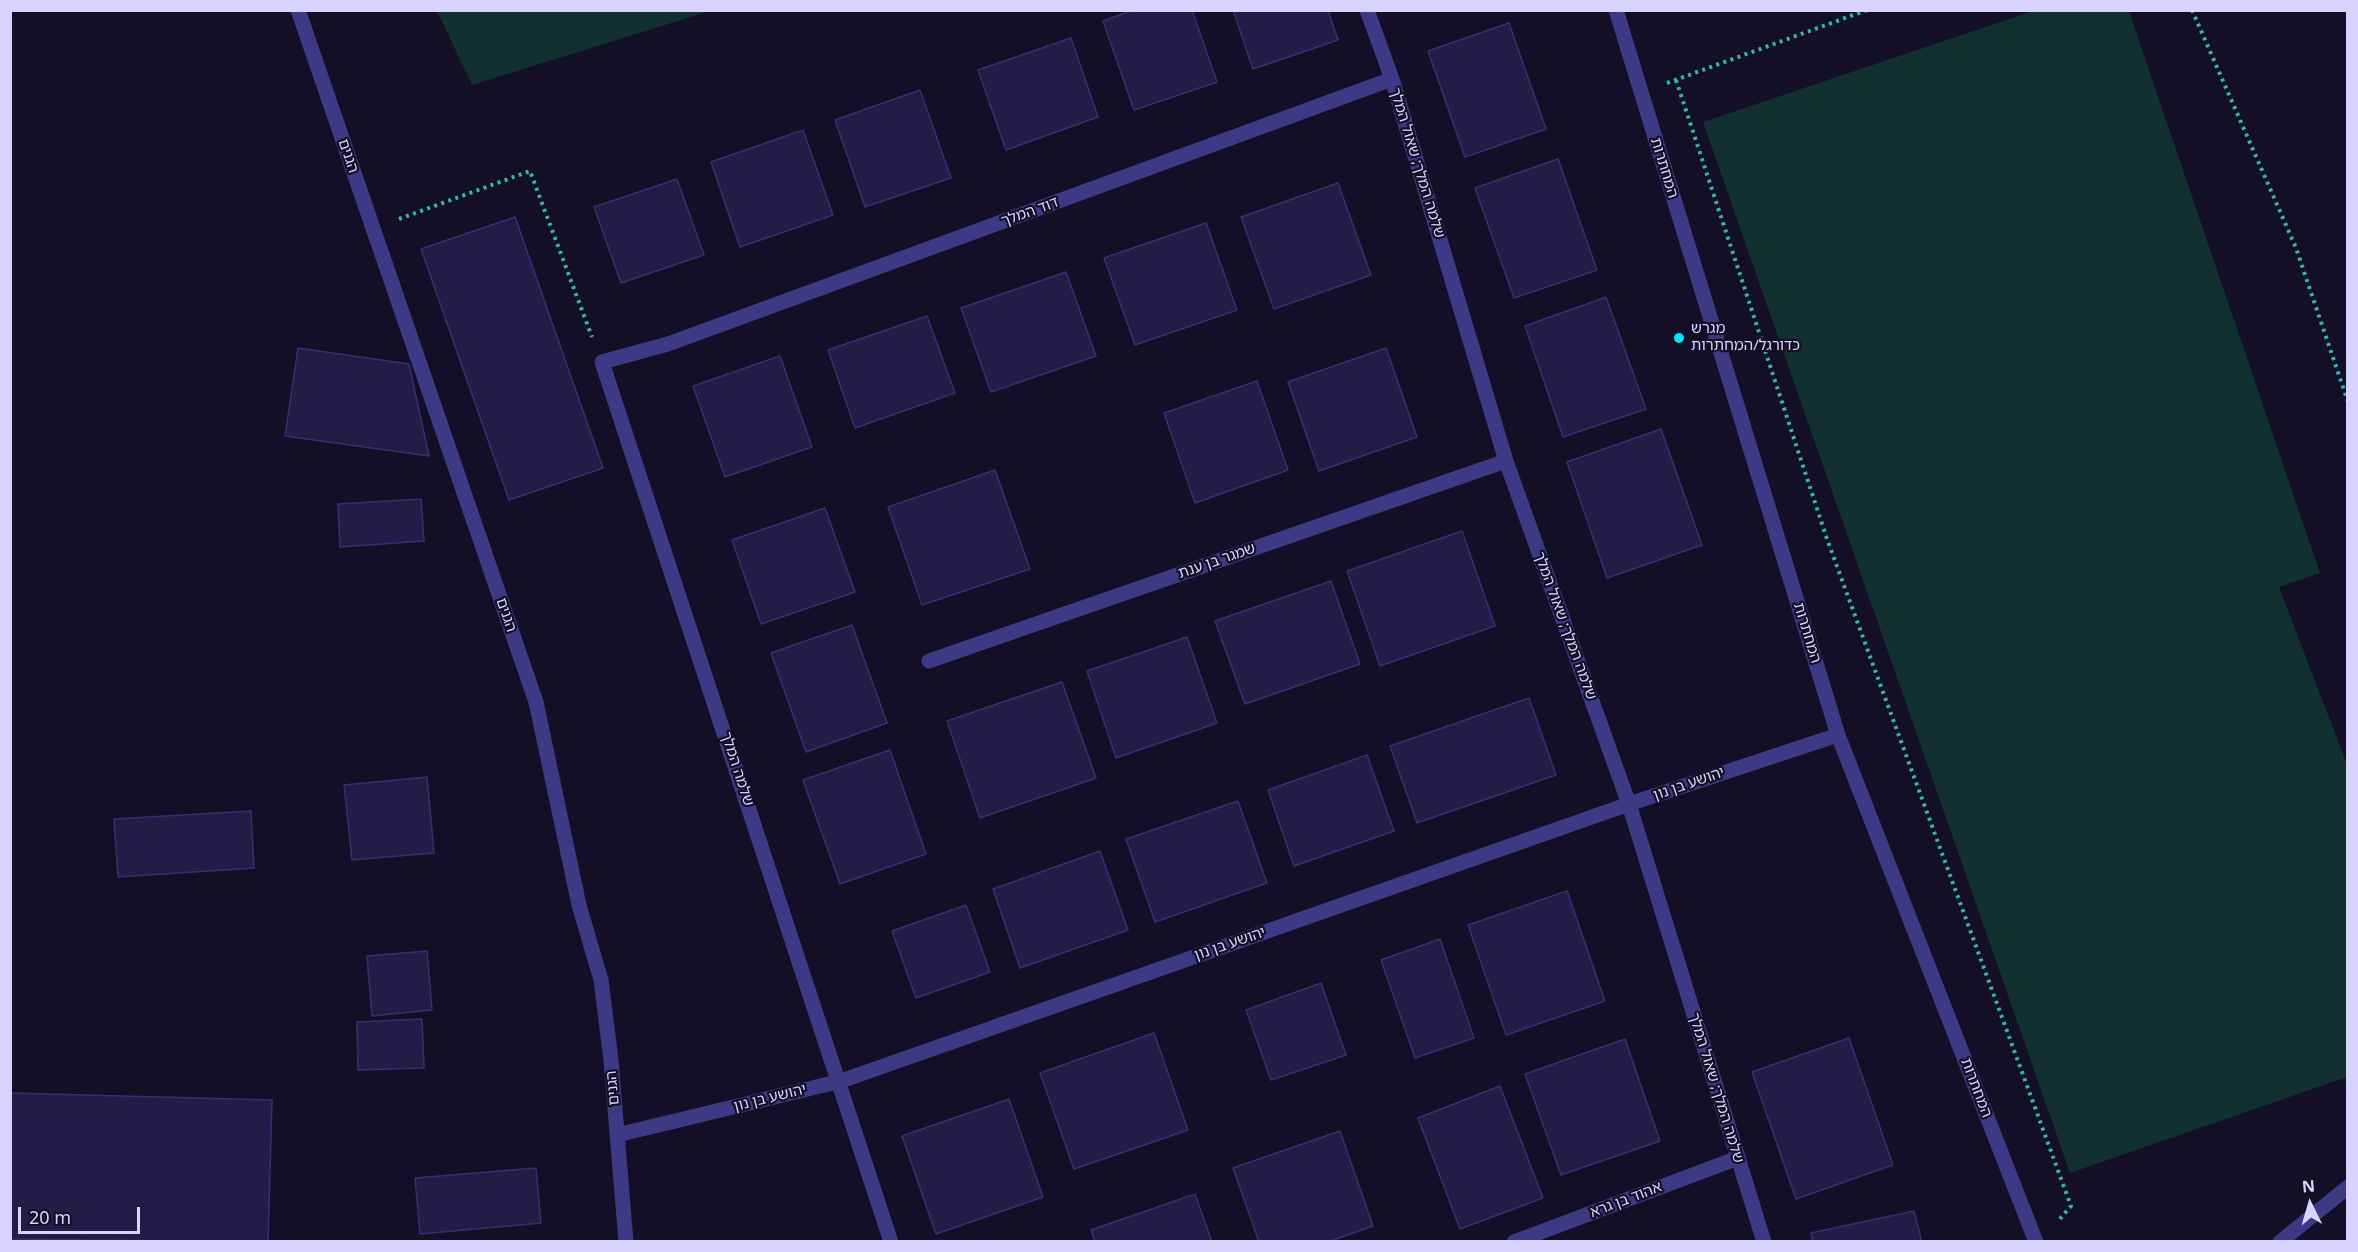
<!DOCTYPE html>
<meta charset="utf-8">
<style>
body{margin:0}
#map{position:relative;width:2358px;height:1252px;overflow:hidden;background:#130f26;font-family:"Noto Sans",sans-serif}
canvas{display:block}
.frame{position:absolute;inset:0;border:12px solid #d9d4ff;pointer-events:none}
.north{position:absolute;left:2280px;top:1174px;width:60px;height:60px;-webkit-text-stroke:4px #130f26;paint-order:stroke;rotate:355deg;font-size:16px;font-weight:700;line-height:24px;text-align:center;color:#d9d4ff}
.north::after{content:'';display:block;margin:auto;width:21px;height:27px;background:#d9d4ff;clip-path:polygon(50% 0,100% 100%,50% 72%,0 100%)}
.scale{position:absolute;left:18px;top:1207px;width:122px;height:27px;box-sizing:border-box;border:3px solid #d9d4ff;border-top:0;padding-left:8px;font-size:18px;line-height:21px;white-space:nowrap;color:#d9d4ff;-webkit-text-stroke:4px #130f26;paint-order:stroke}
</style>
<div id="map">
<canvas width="2358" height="1252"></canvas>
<div class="frame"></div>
<div class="north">N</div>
<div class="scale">20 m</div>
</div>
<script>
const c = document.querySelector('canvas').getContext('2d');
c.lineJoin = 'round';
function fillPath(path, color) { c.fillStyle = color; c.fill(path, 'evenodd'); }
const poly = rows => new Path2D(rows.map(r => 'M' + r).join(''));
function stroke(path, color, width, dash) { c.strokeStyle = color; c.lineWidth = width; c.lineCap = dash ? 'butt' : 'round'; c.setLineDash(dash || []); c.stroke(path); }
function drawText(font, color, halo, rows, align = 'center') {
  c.font = font + ' "Noto Sans","Noto Sans Hebrew",sans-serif'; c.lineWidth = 4.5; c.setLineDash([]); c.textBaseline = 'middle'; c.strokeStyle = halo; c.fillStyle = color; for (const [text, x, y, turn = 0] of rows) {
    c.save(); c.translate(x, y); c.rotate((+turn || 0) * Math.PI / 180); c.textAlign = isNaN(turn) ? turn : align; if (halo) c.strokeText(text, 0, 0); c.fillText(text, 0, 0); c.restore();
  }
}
fillPath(poly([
 [2036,10,2129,11,2320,573,2279,587,2348,767,2347,1077,2070,1173,1703,122],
 [437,11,710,11,472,85]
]), '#12302f');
const building = poly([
 [1133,10,1192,10,1217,82,1134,110,1103,21,1133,10],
 [1233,10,1328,10,1338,40,1253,69,1233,10],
 [1509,23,1546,129,1465,157,1428,51,1509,23],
 [1071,38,1098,117,1006,150,978,70,1071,38],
 [920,90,951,178,865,207,835,120,920,90],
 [803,130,833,215,740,247,711,162,803,130],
 [1558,159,1597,270,1514,298,1475,188,1558,159],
 [677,179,704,255,621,283,594,207,677,179],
 [1338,183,1371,275,1274,309,1241,217,1338,183],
 [515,217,603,468,509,500,421,249,515,217],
 [1206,223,1237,310,1135,345,1104,258,1206,223],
 [1066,272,1096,356,991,392,961,308,1066,272],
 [1606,297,1646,409,1563,437,1525,326,1606,297],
 [927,316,955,393,855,428,828,350,927,316],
 [298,348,409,364,429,456,285,436,298,348],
 [1386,348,1417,437,1319,471,1288,382,1386,348],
 [780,356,812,447,725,477,693,386,780,356],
 [1257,381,1288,470,1195,503,1164,413,1257,381],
 [1661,429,1702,545,1607,578,1567,462,1661,429],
 [995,470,1030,569,922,605,888,507,995,470],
 [421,499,424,541,340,547,338,504,421,499],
 [825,508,855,592,761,624,732,540,825,508],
 [1462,531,1495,626,1380,666,1347,571,1462,531],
 [1331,581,1360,664,1245,704,1215,621,1331,581],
 [852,625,887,723,806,752,771,653,852,625],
 [1187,637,1217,723,1116,758,1087,671,1187,637],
 [1062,682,1096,778,980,818,947,721,1062,682],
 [1529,698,1556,775,1417,823,1390,746,1529,698],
 [890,750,926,854,840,884,803,780,890,750],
 [1367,755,1394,831,1294,866,1268,790,1367,755],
 [427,777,434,853,352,860,344,785,427,777],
 [1238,801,1267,883,1155,922,1126,839,1238,801],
 [251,811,254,868,118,877,114,819,251,811],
 [1100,851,1128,930,1020,968,993,889,1100,851],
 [1567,891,1605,1001,1506,1035,1468,925,1567,891],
 [966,905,990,972,916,998,892,931,966,905],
 [1440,939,1474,1038,1415,1058,1381,960,1440,939],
 [427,951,432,1010,372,1016,367,956,427,951],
 [1321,983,1346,1055,1271,1080,1246,1010,1321,983],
 [422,1019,424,1068,358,1070,357,1022,422,1019],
 [1154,1033,1188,1130,1074,1169,1040,1073,1154,1033],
 [1849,1038,1893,1165,1796,1199,1752,1072,1849,1038],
 [1625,1039,1660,1141,1561,1175,1525,1074,1625,1039],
 [1500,1086,1543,1198,1460,1229,1418,1118,1500,1086],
 [10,1093,272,1100,268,1242,10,1239,10,1093],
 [1009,1099,1043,1197,936,1234,902,1136,1009,1099],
 [1340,1131,1373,1226,1328,1242,1259,1242,1233,1168,1340,1131],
 [536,1168,541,1223,420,1234,415,1178,536,1168],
 [1195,1194,1212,1242,1095,1242,1091,1230,1195,1194],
 [1914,1211,1922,1242,1813,1242,1811,1233,1914,1211]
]);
fillPath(building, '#241b47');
stroke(building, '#3b2d73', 1.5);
stroke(poly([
 [2192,10,2296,248,2348,402],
 [1676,80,1827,539,2071,1206,2058,1221],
 [1667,83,1867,10],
 [399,219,530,171,592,337]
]), '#2fb8b0', 4, [3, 4.5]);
stroke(poly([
 [298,10,536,702,579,905,601,980,611,1060,626,1242],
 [1367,10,1392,79,1506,461,1629,804,1764,1242],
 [1616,10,1838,735,2036,1242],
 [929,661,1506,461],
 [617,1135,841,1081,1629,804,1838,735],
 [891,1242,602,362,668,344,1392,79],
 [1514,1242,1738,1158]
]), '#3d3a85', 15);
stroke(poly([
 [2280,1242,2348,1187]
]), '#3d3a85', 15);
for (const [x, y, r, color] of [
 [1679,338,6,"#00e5ff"]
]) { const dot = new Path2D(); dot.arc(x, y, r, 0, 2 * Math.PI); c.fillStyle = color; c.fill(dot); stroke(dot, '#130f26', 2); }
drawText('15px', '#d9d4ff', '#130f26', [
 ["הגנים",348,156,71],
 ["שלמה המלך; שאול המלך",1417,163,73],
 ["המחתרות",1664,168,73],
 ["דוד המלך",1030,212,-20],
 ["שמגר בן ענת",1217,561,-19],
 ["הגנים",506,615,71],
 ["שלמה המלך; שאול המלך",1565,626,70],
 ["המחתרות",1807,633,73],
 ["שלמה המלך",737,769,72],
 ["יהושע בן נון",1689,784,-19],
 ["יהושע בן נון",1230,944,-19],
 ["הגנים",613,1088,-95],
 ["שלמה המלך; שאול המלך",1716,1088,73],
 ["המחתרות",1976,1088,69],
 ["יהושע בן נון",770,1098,-14],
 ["אהוד בן גרא",1626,1200,-21]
]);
drawText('15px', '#d9d4ff', '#130f26', [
 ["מגרש",1691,329],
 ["כדורגל/המחתרות",1691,346]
], 'left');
</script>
